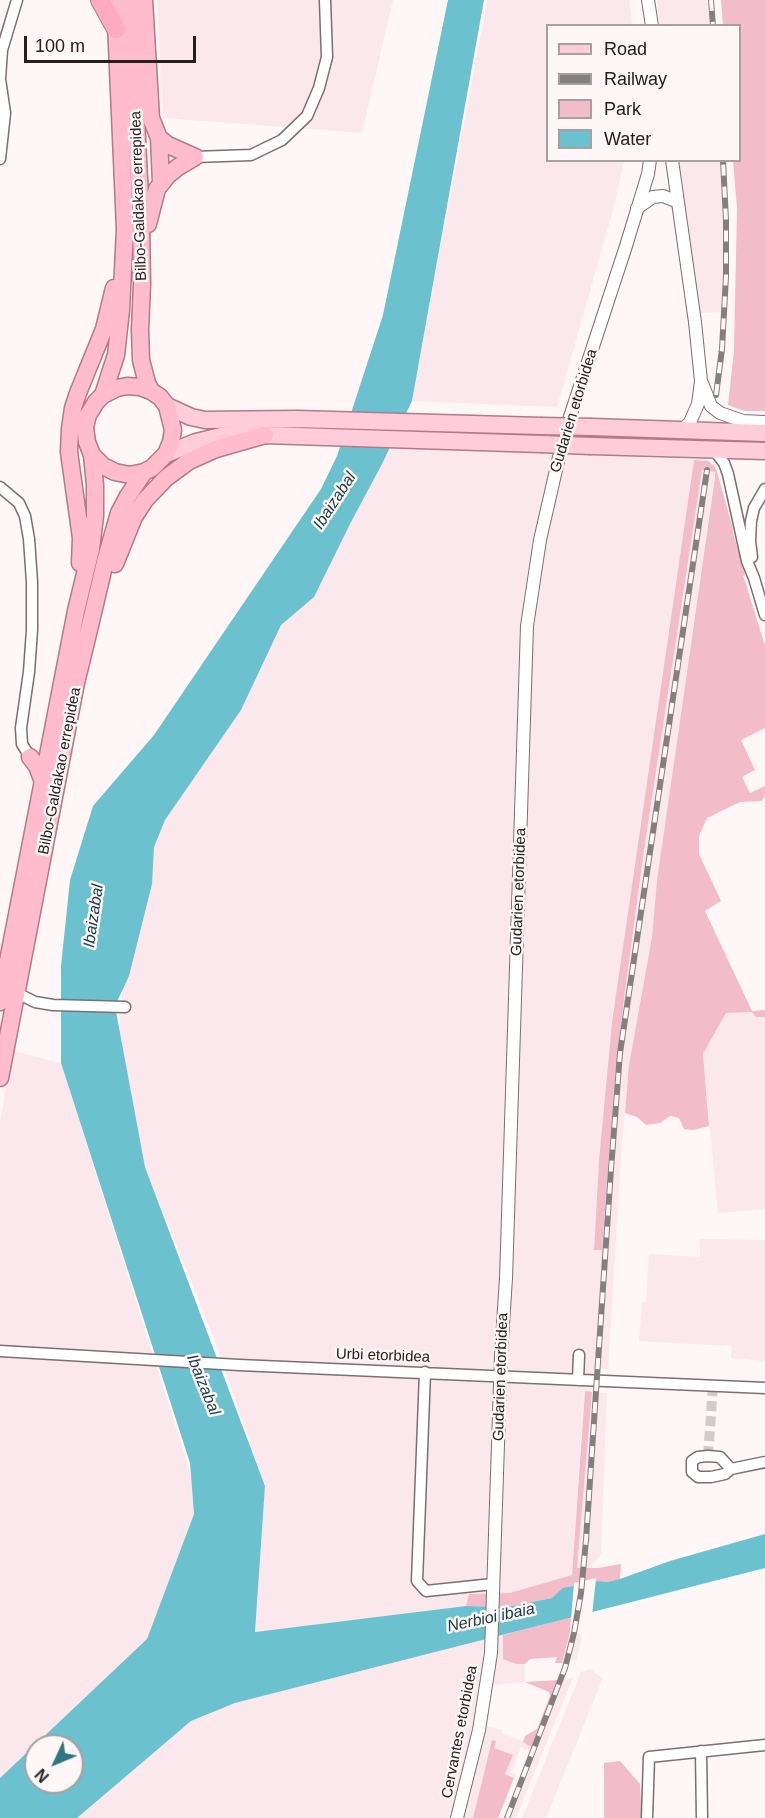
<!DOCTYPE html>
<style>
body{margin:0}
#map{position:relative;width:765px;height:1818px;overflow:hidden;background:#fef6f7;font-family:Arial,sans-serif}
canvas{display:block}
.legend{position:absolute;left:546px;top:24px;width:195px;height:138px;box-sizing:border-box;background:#fef6f7;border:2px solid #a6a0a1;margin:0;padding:8px 10px;list-style:none;font-size:18px;color:#232020}
.legend li{display:flex;align-items:center;gap:12px;height:30px}
.legend b{width:30px;border:2px solid #a6a0a1}
.north{position:absolute;left:24px;top:1734px;width:60px;height:60px;box-sizing:border-box;background:#fef6f7;border:2px solid #a6a0a1;border-radius:50%;rotate:226deg;font-size:16px;font-weight:700;line-height:24px;text-align:center;color:#232020}
.north::after{content:'';display:block;margin:auto;width:21px;height:27px;background:#2e7680;clip-path:polygon(50% 0,100% 100%,50% 72%,0 100%)}
.scale{position:absolute;left:24px;top:36px;width:172px;height:27px;box-sizing:border-box;border:3px solid #232020;border-top:0;padding-left:8px;font-size:18px;line-height:21px;white-space:nowrap;color:#232020;-webkit-text-stroke:4px #fef6f7;paint-order:stroke}
</style>
<div id="map">
<canvas width="765" height="1818"></canvas>
<ul class="legend">
<li><b style="height:8px;background:#ffcdd9"></b>Road</li>
<li><b style="height:8px;background:#858080"></b>Railway</li>
<li><b style="height:16px;background:#f2bcc8"></b>Park</li>
<li><b style="height:16px;background:#6cc1cf"></b>Water</li>
</ul>
<div class="north">N</div>
<div class="scale">100 m</div>
</div>
<script>
const c = document.querySelector('canvas').getContext('2d');
c.lineJoin = 'round';
function fillPath(path, color) { c.fillStyle = color; c.fill(path, 'evenodd'); }
const poly = rows => new Path2D(rows.map(r => 'M' + r).join(''));
function stroke(path, color, width, dash) { c.strokeStyle = color; c.lineWidth = width; c.lineCap = dash ? 'butt' : 'round'; c.setLineDash(dash || []); c.stroke(path); }
function drawText(font, color, halo, rows, align = 'center') {
  c.font = font + ' Arial,sans-serif'; c.lineWidth = 5; c.setLineDash([]); c.textBaseline = 'middle'; c.strokeStyle = halo; c.fillStyle = color; for (const [text, x, y, turn = 0] of rows) {
    c.save(); c.translate(x, y); c.rotate((+turn || 0) * Math.PI / 180); c.textAlign = isNaN(turn) ? turn : align; if (halo) c.strokeText(text, 0, 0); c.fillText(text, 0, 0); c.restore();
  }
}
fillPath(poly([
 [157,0,393,0,362,133,163,118],
 [487,0,630,0,632,25,548,26,548,160,624,161,615,203,557,407,412,401],
 [657,0,707,0,710,25,660,25],
 [679,161,720,161,724,244,723,312,700,313],
 [391,445,694,460,612,1022,599,1160,594,1250,602,1250,614,1087,624,999,644,850,702,469,715,472,657,880,652,937,629,1065,621,1158,608,1369,594,1368,592,1392,607,1393,601,1554,593,1564,592,1568,577,1569,592,1393,584,1392,572,1575,510,1593,470,1594,466,1606,255,1632,265,1486,216,1344,145,1167,119,1029,133,874,192,749],
 [765,1010,765,1209,718,1213,703,1054,726,1013],
 [13,1051,61,1063,190,1472,194,1514,147,1640,0,1778,0,1122],
 [700,1239,765,1240,765,1361,731,1358,732,1346,639,1341,642,1302,646,1302,649,1254,700,1257],
 [570,1632,582,1635,577,1659,562,1663],
 [503,1635,502,1658,516,1664,525,1664,525,1682,493,1685,486,1726,502,1730,502,1733,531,1745,558,1680,573,1678,516,1818,504,1818,531,1752,521,1747,511,1773,516,1775,514,1778,505,1774,494,1748,492,1740,473,1818,77,1818,191,1721,235,1703],
 [590,1669,598,1675,603,1678,546,1818,522,1818,581,1672]
]), '#fbe8ec');
fillPath(poly([
 [721,0,765,0,765,411,744,411,728,405,734,351,737,208,733,161,740,160,740,26,723,25],
 [694,460,708,461,716,468,733,529,733,533,745,575,743,576,745,581,765,646,765,728,741,740,755,770,742,777,750,793,765,786,765,795,762,801,740,802,707,818,699,836,699,854,721,901,705,911,752,1011,765,1010,765,1017,756,1017,752,1012,726,1013,703,1054,709,1126,693,1130,684,1129,679,1118,670,1116,660,1123,646,1125,637,1117,625,1113,629,1065,652,937,657,880,715,477,715,472,702,470,644,850,624,999,614,1087,602,1250,594,1250,599,1160,612,1022],
 [585,1391,592,1392,577,1568,598,1568,621,1564,620,1579,607,1582,598,1581,552,1598,507,1607,466,1606,469,1594,510,1593,572,1575],
 [571,1617,570,1632,562,1663,555,1663,557,1657,530,1659,525,1664,516,1664,503,1659,503,1635],
 [558,1680,549,1704,533,1748,523,1742,525,1736,537,1729,550,1696,549,1692,525,1682],
 [492,1740,496,1741,494,1748,513,1755,505,1774,514,1778,498,1818,473,1818],
 [620,1761,640,1784,642,1818,604,1818,604,1763]
]), '#f2bcc8');
fillPath(poly([
 [448,0,484,0,412,401,382,464,351,522,314,597,281,625,241,710,165,820,154,847,152,884,129,976,115,1006,145,1167,265,1486,255,1632,466,1606,507,1607,552,1598,563,1588,598,1581,607,1582,620,1579,670,1561,765,1534,765,1568,235,1703,191,1721,77,1818,0,1818,0,1778,147,1639,194,1514,190,1463,61,1063,61,966,70,880,93,806,154,735,321,489,337,456,383,315],
 [36,1746,72,1746,72,1782,36,1782]
]), '#6cc1cf');
fillPath(poly([
 [596,1578,592,1615,571,1620,574,1583]
]), '#fef6f7');
stroke(poly([
 [708,1456,713,1386]
]), '#d2cbcc', 10, [10, 5]);
const minor = poly([
 [195,157,251,155,282,140,307,116,319,88,327,57,325,0],
 [0,159,5,113,0,79,2,50,17,0],
 [713,449,724,463,728,474,747,561,754,578,765,615],
 [0,487,19,503,25,516,29,539,32,582,32,630,29,672,21,728,22,744,30,757],
 [752,557,750,541,751,521,754,508,765,489],
 [17,993,35,1002,53,1005,125,1007],
 [0,1351,239,1365,765,1388],
 [425,1372,417,1581,426,1591,493,1584],
 [578,1380,579,1355],
 [708,1456,720,1457,731,1469,725,1474,711,1477,698,1477,692,1472,692,1461,698,1457,708,1456],
 [731,1469,765,1462],
 [701,1751,702,1818],
 [647,1818,649,1757,765,1745]
]);
const tertiary = poly([
 [648,0,652,26],
 [672,160,695,322,701,381,698,404,690,422,683,430],
 [637,208,653,197,663,196,678,202],
 [702,383,711,406,720,413,743,421,765,422],
 [457,1818,479,1730,491,1653,501,1355,506,1278,527,626,540,540,564,435,626,246,648,174,650,160]
]);
const primary = poly([
 [167,406,191,417,205,420,297,419,541,426],
 [592,427,765,433],
 [591,446,765,451],
 [166,454,196,442,221,436,265,435,541,444]
]);
const trunk = poly([
 [130,0,141,217,142,284,140,330,141,360,147,383,151,391],
 [144,0,151,118,159,138,168,145,195,157],
 [159,138,161,183],
 [148,224,157,189,168,175,178,167,195,157],
 [103,395,116,355,121,310,125,229,115,0],
 [80,563,81,538,69,452,70,429,73,408,78,393,104,329,114,288],
 [115,564,134,517,145,500,166,478,189,461,216,449,265,435],
 [30,757,37,766,43,782],
 [0,1002,76,611,91,549,95,516,95,485,92,455,87,442,85,427,88,415,96,402,103,395,117,388,127,386,140,387,151,391,160,397,167,406,173,430,171,442,166,454,152,468,144,472,130,475,115,472,103,466,92,455],
 [0,1078,76,683,87,638,105,562,119,513,128,496,144,472]
]);
const motorway = poly([
 [100,0,116,29]
]);
stroke(minor, '#797072', 13);
stroke(tertiary, '#797072', 14);
stroke(primary, '#b27a87', 19);
stroke(trunk, '#b27a87', 19);
stroke(motorway, '#b27a87', 20);
stroke(minor, '#fff', 10);
stroke(tertiary, '#fff', 12);
stroke(primary, '#ffcdd9', 16);
stroke(trunk, '#ffbccc', 16);
stroke(motorway, '#ffabbf', 18);
const rail = poly([
 [711,0,713,26],
 [716,395,722,349,726,276,726,221,723,160],
 [507,1818,565,1668,574,1633,581,1593,586,1540,611,1169,620,1053,707,470]
]);
stroke(rail, '#858080', 6);
stroke(rail, '#fef6f7', 4, [11]);
const primaryBridge = poly([
 [541,426,592,427],
 [541,444,591,446]
]);
stroke(primaryBridge, '#b27a87', 19, []);
stroke(primaryBridge, '#ffcdd9', 16);
drawText('15px', '#232020', '#fef6f7', [
 ["Bilbo-Galdakao errepidea",139,196,-92],
 ["Gudarien etorbidea",574,411,-73],
 ["Bilbo-Galdakao errepidea",60,771,-79],
 ["Gudarien etorbidea",519,892,-88],
 ["Urbi etorbidea",383,1356,2],
 ["Gudarien etorbidea",501,1377,-88],
 ["Cervantes etorbidea",460,1732,-79]
]);
drawText('italic 16px', '#174046', '#fef6f7', [
 ["Ibaizabal",335,501,-57],
 ["Ibaizabal",94,916,-82],
 ["Ibaizabal",203,1385,68],
 ["Nerbioi ibaia",491,1618,-12]
]);
</script>
